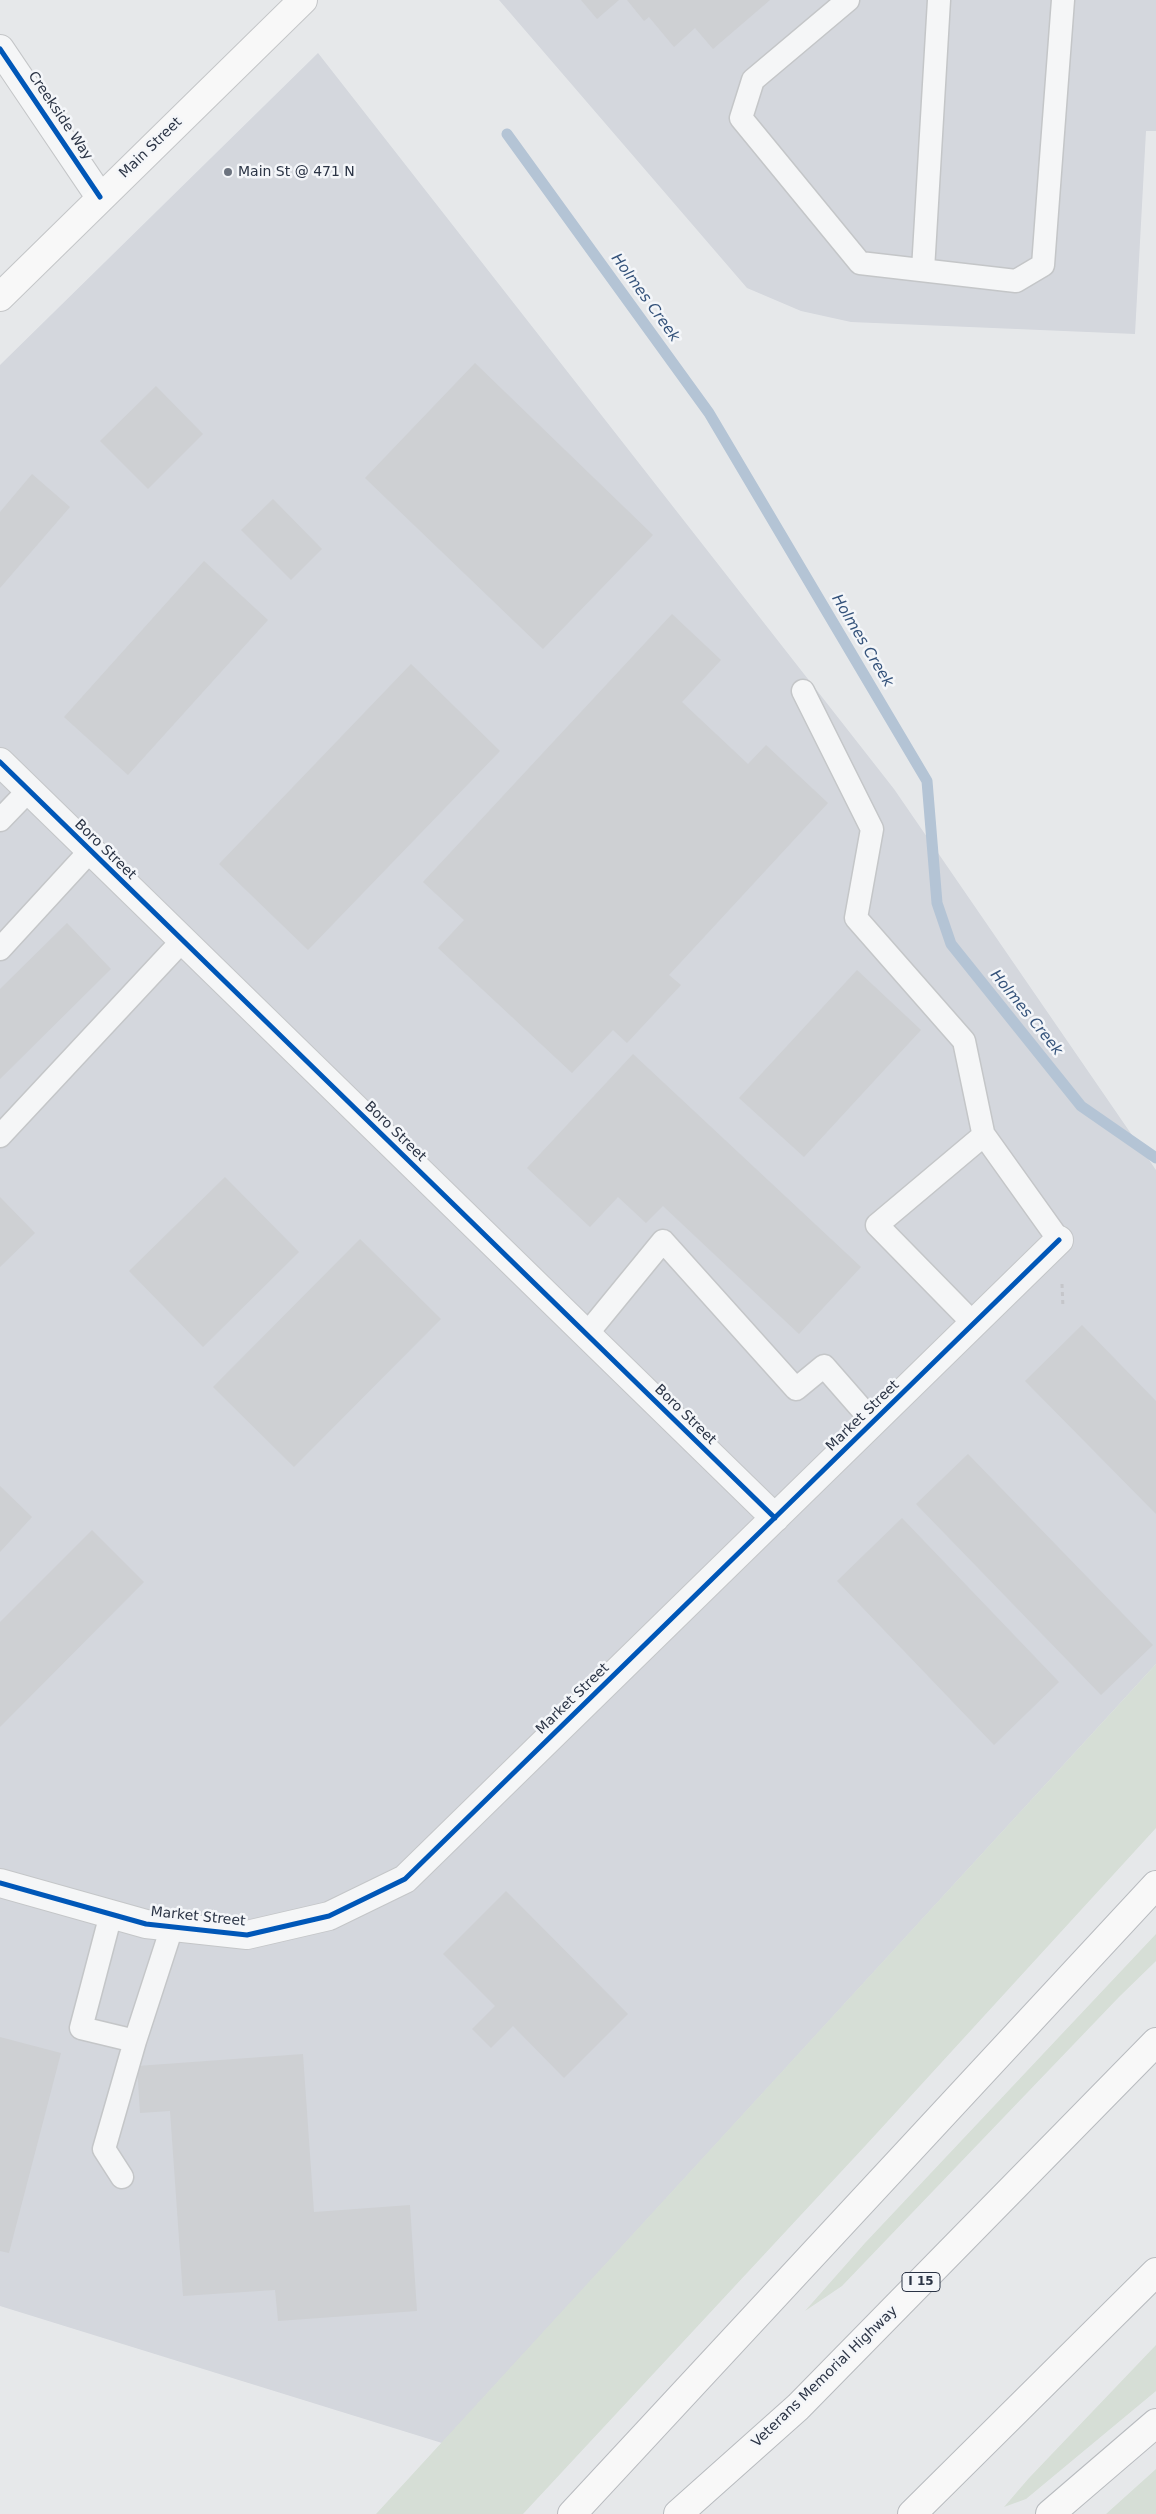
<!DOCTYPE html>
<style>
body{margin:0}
canvas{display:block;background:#e6e8ea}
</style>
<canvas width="1156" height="2514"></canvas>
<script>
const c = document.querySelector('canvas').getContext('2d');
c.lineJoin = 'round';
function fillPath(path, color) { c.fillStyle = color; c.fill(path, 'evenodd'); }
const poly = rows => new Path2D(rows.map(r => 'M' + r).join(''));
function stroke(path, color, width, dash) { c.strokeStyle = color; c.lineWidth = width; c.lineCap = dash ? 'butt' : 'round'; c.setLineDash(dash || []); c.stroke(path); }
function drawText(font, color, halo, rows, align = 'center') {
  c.font = font + ' "DejaVu Sans",sans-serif'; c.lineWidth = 5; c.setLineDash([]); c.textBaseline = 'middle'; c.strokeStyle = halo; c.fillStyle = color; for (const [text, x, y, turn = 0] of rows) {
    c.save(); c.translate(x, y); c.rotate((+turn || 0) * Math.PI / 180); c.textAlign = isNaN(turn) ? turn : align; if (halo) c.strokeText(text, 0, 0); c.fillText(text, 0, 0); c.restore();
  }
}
fillPath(poly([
 [499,0,1156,0,1156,131,1146,131,1135,334,851,322,801,311,747,288],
 [318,53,894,789,1156,1170,1156,1664,442,2443,0,2306,0,365]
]), '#d4d7dd');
fillPath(poly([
 [1156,1664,1156,1828,866,2145,523,2514,376,2514],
 [1156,1934,1156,1961,1119,1997,842,2286,805,2311,865,2243],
 [1156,2345,1156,2391,1026,2499,1004,2507,1029,2478],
 [1156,2469,1156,2514,1106,2514]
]), '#d6ded6');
stroke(poly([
 [507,134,709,413,927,781,937,903,951,944,1081,1106,1156,1158]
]), '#b4c4d5', 11);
fillPath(poly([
 [581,0,619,0,597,19],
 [627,0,770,0,713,49,695,28,674,47,649,17,644,21],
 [475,363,653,535,543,649,365,478],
 [156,386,203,434,148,489,100,441],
 [32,474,70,507,0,588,0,512],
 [273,499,322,549,291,580,241,530],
 [204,561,268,620,128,775,64,717],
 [672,614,721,660,682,702,748,764,766,745,828,803,669,975,681,985,627,1043,613,1030,572,1073,438,948,464,920,423,882],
 [411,664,500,751,308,950,219,864],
 [67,923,111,969,0,1079,0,989],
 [857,970,921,1030,804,1157,739,1098],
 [633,1054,861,1267,799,1334,663,1206,646,1223,618,1197,590,1227,527,1168],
 [225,1177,299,1252,203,1347,129,1271],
 [0,1197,35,1233,0,1267],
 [360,1239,441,1319,294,1467,213,1387],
 [1082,1325,1156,1401,1156,1514,1025,1381],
 [968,1454,1153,1645,1101,1695,916,1504],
 [0,1486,32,1517,0,1552],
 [902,1518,1059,1682,994,1745,837,1581],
 [92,1530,144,1582,0,1727,0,1622],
 [506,1891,628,2014,564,2078,513,2026,491,2048,472,2029,495,2006,443,1954],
 [0,2037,61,2053,9,2253,0,2251],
 [303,2054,314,2212,410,2205,417,2311,278,2321,275,2290,183,2296,170,2111,140,2113,137,2066]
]), '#ced0d3');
const service = poly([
 [848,0,753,80,741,118,860,263,1016,281,1043,265,1063,0],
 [923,270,939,0],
 [803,691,872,829,856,918,964,1041,984,1137],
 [0,820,28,791],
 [0,949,90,851],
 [0,1136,182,941],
 [973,1323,877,1225,984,1135,1059,1240],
 [586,1335,663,1241,796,1389,824,1366,873,1422],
 [111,1914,81,2028,135,2041],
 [122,2177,104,2149,135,2041,172,1927]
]);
const minor = poly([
 [0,49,100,197],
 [0,762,775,1518],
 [0,1883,146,1924,247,1935,329,1916,405,1879,1059,1240]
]);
const secondary = poly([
 [0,297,303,0]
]);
const motorway = poly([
 [572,2514,1156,1885],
 [678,2514,798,2407,1156,2042],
 [912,2514,1156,2272],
 [1050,2514,1156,2423]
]);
stroke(service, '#c4c6c8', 25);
stroke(minor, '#c4c6c8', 30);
stroke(secondary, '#c4c6c8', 30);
stroke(motorway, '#b8bbbf', 30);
stroke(poly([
 [1062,1284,1063,1308]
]), '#c5c6ca', 3, [4, 4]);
stroke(service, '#f5f6f7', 22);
stroke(minor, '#f5f6f7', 28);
stroke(secondary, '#f8f8f8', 28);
stroke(motorway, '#f8f8f8', 28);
stroke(poly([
 [0,49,100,197],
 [0,762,775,1518],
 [0,1883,146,1924,247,1935,329,1916,405,1879,1059,1240]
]), '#0057b8', 5);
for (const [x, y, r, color] of [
 [228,172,5,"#6c737f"]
]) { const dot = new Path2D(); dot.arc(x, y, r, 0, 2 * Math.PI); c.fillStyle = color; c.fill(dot); stroke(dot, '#f4f6f9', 2); }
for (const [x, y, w] of [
 [921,2282,38]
]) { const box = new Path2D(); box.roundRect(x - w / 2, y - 9.5, w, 19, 4); c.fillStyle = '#f4f6f9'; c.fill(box); stroke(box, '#2b3445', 1); }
drawText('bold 12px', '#2b3445', null, [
 ["I 15",921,2282]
]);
drawText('14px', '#2b3445', '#f4f6f9', [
 ["Creekside Way",60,116,56],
 ["Main Street",151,148,-44],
 ["Boro Street",105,850,44],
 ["Boro Street",395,1132,44],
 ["Boro Street",685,1415,44],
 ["Market Street",863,1416,-44],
 ["Market Street",573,1699,-44],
 ["Market Street",198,1917,6],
 ["Veterans Memorial Highway",825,2377,-44]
]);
drawText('14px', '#2b3445', '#f4f6f9', [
 ["Main St @ 471 N",238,172]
], 'left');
drawText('italic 15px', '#34527a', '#f4f6f9', [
 ["Holmes Creek",645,298,54],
 ["Holmes Creek",862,641,59],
 ["Holmes Creek",1026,1013,51]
]);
</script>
